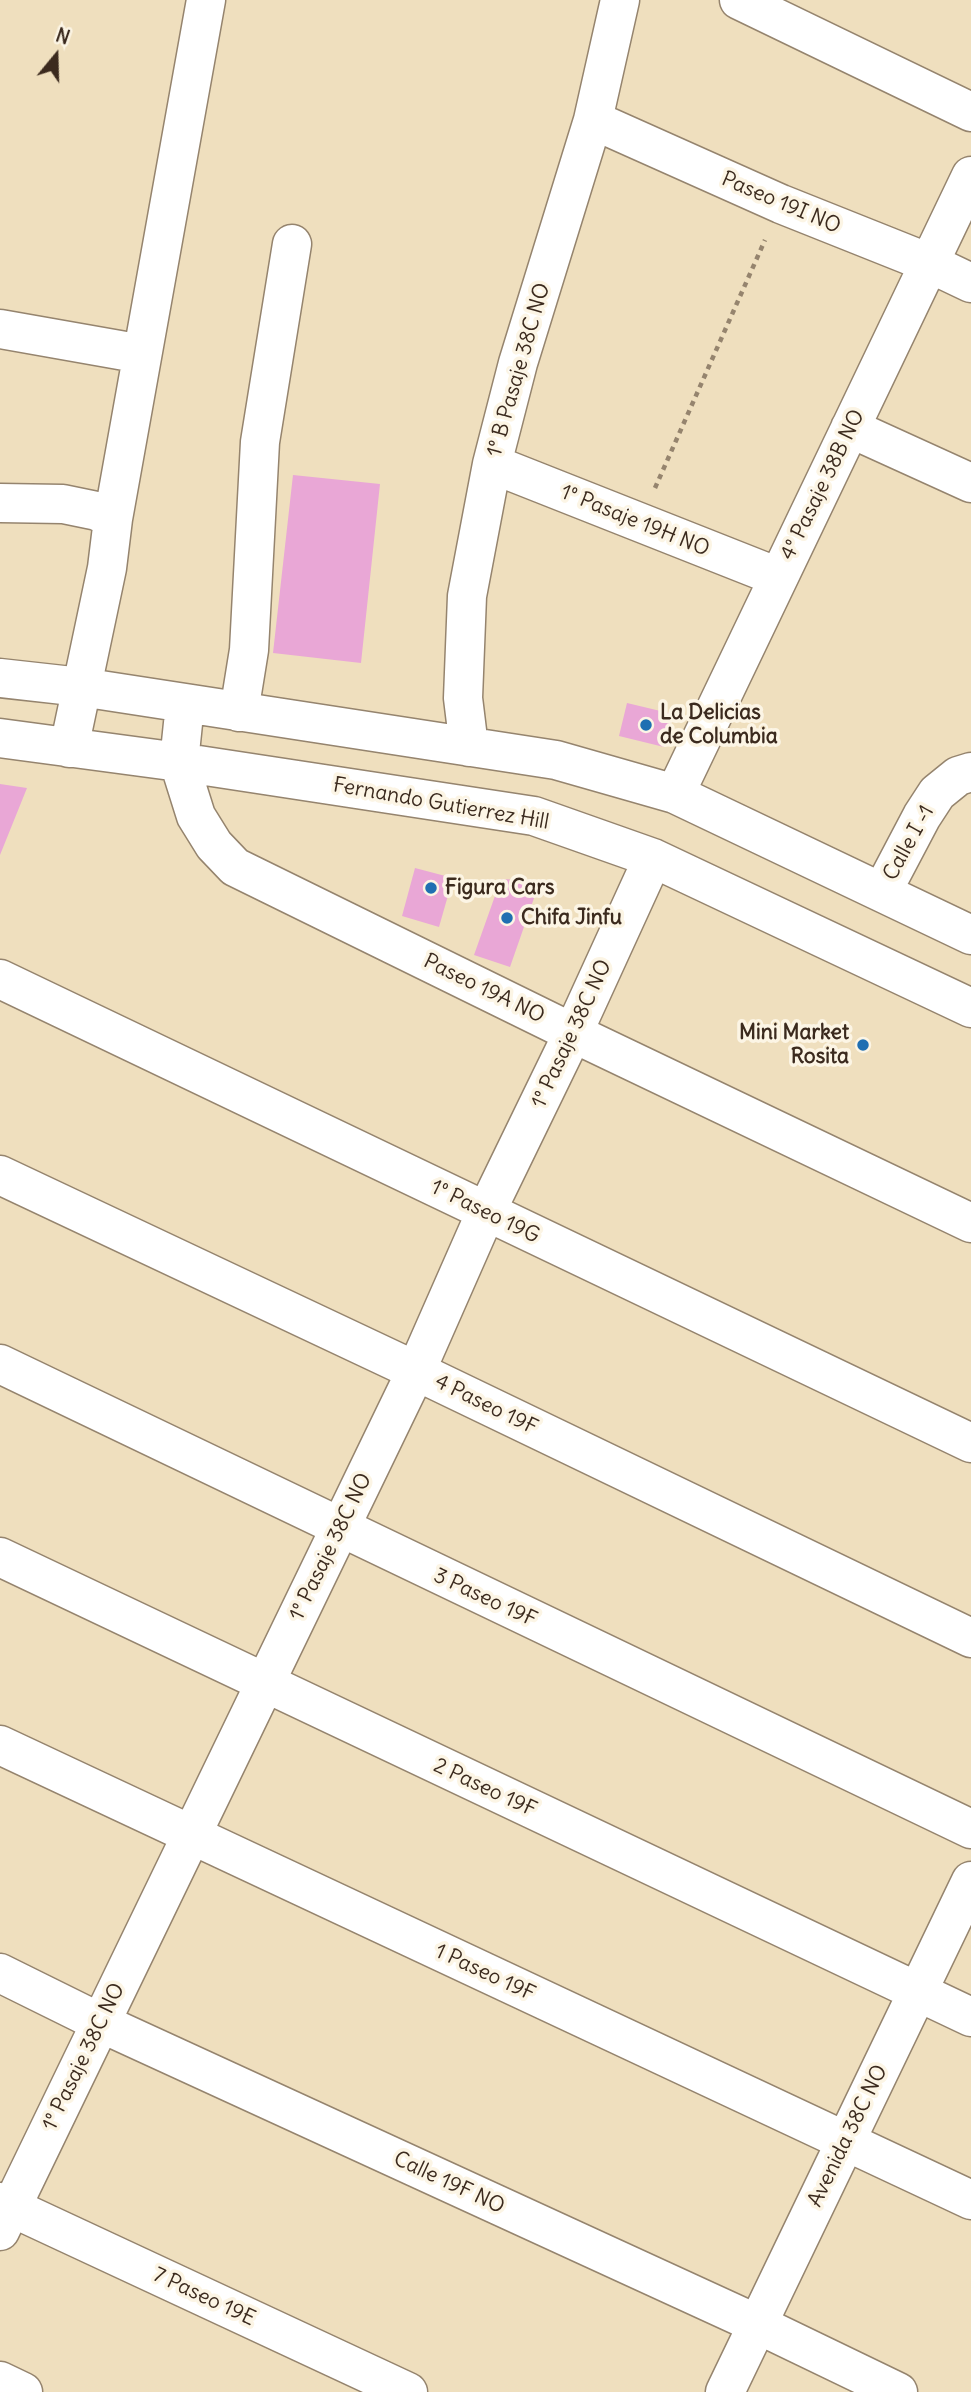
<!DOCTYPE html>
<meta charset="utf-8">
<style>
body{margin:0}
#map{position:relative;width:971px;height:2392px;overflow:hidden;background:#efdfbe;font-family:Delius,sans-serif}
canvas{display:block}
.north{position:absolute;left:21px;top:21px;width:70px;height:70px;-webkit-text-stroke:5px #fcf5e5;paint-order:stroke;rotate:19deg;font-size:19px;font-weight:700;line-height:28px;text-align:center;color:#3b2a1e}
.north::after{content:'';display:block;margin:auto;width:24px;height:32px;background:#3b2a1e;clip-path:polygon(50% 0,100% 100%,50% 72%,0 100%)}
</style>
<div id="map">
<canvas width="971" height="2392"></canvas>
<div class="north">N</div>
</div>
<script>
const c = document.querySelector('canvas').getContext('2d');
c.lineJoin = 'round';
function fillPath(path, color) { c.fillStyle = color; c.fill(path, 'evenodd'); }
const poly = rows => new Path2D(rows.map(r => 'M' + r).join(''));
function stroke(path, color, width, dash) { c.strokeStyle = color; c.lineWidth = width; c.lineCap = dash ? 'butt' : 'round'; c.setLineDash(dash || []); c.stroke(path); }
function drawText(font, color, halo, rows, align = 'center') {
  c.font = font + ' Delius,sans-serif'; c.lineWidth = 7; c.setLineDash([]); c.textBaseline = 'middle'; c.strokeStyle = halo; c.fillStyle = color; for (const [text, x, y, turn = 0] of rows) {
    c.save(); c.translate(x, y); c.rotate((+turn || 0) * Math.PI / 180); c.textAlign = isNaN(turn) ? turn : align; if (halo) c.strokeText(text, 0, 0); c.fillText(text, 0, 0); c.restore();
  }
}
fillPath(poly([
 [293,475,380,484,361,663,273,653],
 [627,703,673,714,664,747,619,736],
 [0,784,27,788,0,855],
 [415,868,453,878,439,927,402,916],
 [501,879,540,881,510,967,474,955]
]), '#e9a7d6');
const minor = poly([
 [739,0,971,112],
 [593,120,781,204,929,263,971,283],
 [0,329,142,354],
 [850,428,971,483],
 [492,464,778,577],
 [0,503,63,504,97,511,113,519],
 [0,678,81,687,556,760,675,794,971,935],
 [185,704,179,762,196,816,214,845,235,867,573,1033,971,1223],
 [239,712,249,650,260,442,292,244],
 [0,738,179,762,534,816,653,858,971,1008],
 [469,747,463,698,467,596,492,464,518,363,593,120,620,0],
 [69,748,107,568,113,519,206,0],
 [675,794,971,176],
 [882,892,922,816,937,793,958,776,971,772],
 [0,979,971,1443],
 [0,1175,416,1371,971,1638],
 [0,1364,971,1829],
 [0,1557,971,2017],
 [0,1745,971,2200],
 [0,1973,101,2023,757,2324,898,2392],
 [0,2202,408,2392],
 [0,2231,416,1371,486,1212,573,1033,653,858],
 [0,2381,23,2392],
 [725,2392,971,1881]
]);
stroke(minor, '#95846e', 41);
stroke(poly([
 [655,488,765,240]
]), '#95846e', 4.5, [5, 5]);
stroke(minor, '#fff', 38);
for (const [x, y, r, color] of [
 [646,725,7,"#1f6fb2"],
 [431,888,7,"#1f6fb2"],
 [507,918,7,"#1f6fb2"],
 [863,1045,7,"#1f6fb2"]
]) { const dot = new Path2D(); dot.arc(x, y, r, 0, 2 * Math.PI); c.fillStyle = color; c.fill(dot); stroke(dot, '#fcf5e5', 2.5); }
drawText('21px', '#3b2a1e', '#fcf5e5', [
 ["Paseo 19I NO",781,203,23],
 ["1° B Pasaje 38C NO",519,370,-74],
 ["4° Pasaje 38B NO",823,485,-64],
 ["1° Pasaje 19H NO",635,521,22],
 ["Fernando Gutierrez Hill",441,804,10],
 ["Calle I -1",909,843,-61],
 ["Paseo 19A NO",484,989,26],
 ["1° Pasaje 38C NO",572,1034,-65],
 ["1° Paseo 19G",485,1212,26],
 ["4 Paseo 19F",486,1405,26],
 ["1° Pasaje 38C NO",331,1547,-64],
 ["3 Paseo 19F",485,1598,25],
 ["2 Paseo 19F",485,1788,25],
 ["1 Paseo 19F",485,1973,25],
 ["1° Pasaje 38C NO",84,2057,-64],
 ["Avenida 38C NO",848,2136,-64],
 ["Calle 19F NO",449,2183,25],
 ["7 Paseo 19E",204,2297,25]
]);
drawText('bold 21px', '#3b2a1e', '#fcf5e5', [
 ["La Delicias",660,713],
 ["de Columbia",660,737],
 ["Figura Cars",445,888],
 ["Chifa Jinfu",521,918],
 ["Mini Market",849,1033,"right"],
 ["Rosita",849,1057,"right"]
], 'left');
</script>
